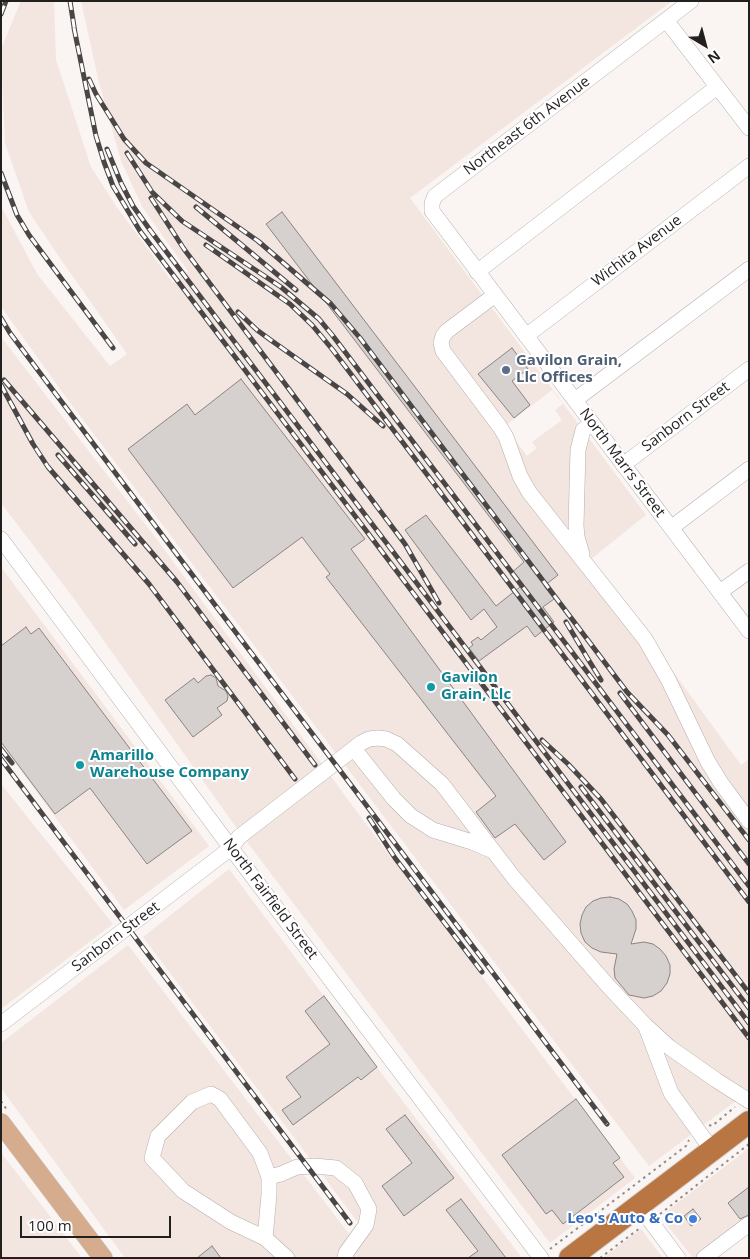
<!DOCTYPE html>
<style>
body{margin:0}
#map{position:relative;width:750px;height:1259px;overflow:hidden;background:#faf4f2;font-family:"Open Sans",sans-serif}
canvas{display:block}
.frame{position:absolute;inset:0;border:2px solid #221f1f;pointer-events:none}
.north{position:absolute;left:680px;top:20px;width:50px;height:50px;-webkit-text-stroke:4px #fff;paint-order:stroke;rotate:143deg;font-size:14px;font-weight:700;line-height:20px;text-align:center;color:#221f1f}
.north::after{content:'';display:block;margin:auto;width:18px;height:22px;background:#221f1f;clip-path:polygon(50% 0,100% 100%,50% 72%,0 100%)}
.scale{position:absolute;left:20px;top:1216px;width:151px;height:22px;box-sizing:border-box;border:2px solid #221f1f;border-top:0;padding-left:6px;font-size:15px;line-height:18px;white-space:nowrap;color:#221f1f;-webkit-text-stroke:4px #fff;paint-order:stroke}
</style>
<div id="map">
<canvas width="750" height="1259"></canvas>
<div class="frame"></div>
<div class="north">N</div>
<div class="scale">100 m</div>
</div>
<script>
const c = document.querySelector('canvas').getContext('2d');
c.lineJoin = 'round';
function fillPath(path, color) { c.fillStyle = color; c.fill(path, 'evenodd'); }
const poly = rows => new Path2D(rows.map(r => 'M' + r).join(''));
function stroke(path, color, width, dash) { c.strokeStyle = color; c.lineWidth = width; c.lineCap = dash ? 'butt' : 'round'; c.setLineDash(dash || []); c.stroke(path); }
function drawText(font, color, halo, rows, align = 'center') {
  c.font = font + ' "Open Sans",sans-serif'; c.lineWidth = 4; c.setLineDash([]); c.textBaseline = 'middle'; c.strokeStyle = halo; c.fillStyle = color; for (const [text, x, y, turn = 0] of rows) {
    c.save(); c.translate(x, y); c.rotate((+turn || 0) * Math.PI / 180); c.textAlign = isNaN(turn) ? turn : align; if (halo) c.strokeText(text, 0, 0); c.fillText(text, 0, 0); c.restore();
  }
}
fillPath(poly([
 [21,1,54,1,56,60,91,167,116,206,173,283,188,271,143,208,121,161,99,82,81,1,672,1,410,198,646,515,591,559,741,765,749,759,749,1091,649,1166,68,400,2,308,1,206,37,274,110,366,127,354,62,261,29,212,5,143,1,49],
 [552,390,563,404,555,410,562,420,532,442,537,448,527,456,505,426],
 [1,337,155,537,360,816,635,1178,550,1243,238,830,75,600,1,503],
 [1,567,209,846,124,910,1,744],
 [1,784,113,924,1,1009],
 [229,869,379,1070,522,1258,125,1258,1,1088,1,1043,128,945,349,1234,360,1225,143,937],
 [749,1148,749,1218,696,1258,693,1258,664,1221,666,1212],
 [1,1153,16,1172,82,1258,1,1258],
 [641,1229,663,1258,603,1258]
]), '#f3e5df');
const building = poly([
 [282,212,558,575,544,586,554,599,543,607,554,622,535,637,527,626,479,661,469,648,473,645,471,642,478,637,481,640,497,627,484,609,471,620,405,530,426,515,496,606,520,587,510,574,524,562,266,224,282,212],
 [512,348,528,369,512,381,530,405,514,418,478,374,512,348],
 [241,379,365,539,351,549,566,842,544,860,515,824,495,838,476,812,496,796,326,577,330,574,302,537,233,588,128,449,187,404,195,415,241,379],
 [26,627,31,634,39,628,192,831,147,864,90,788,55,814,1,742,1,646,26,627],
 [211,675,216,678,218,686,226,691,228,696,227,701,217,708,222,715,193,737,165,700,194,678,198,683,206,676,211,675],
 [610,897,619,899,627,904,632,911,636,920,636,929,631,944,644,942,653,944,660,949,666,956,670,965,670,974,667,983,661,991,653,996,644,998,629,995,615,978,614,969,617,954,601,952,592,948,585,942,581,933,580,924,582,915,586,907,593,901,601,898,610,897],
 [324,996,377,1067,361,1080,358,1077,293,1125,282,1110,301,1097,286,1077,330,1044,305,1011,324,996],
 [576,1099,620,1158,613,1163,624,1177,563,1224,552,1210,546,1214,502,1155,576,1099],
 [405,1115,454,1178,404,1216,382,1186,412,1163,386,1129,405,1115],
 [749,1187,749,1215,740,1219,728,1203,749,1187],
 [461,1199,506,1258,468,1258,478,1251,446,1210,461,1199],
 [693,1209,701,1219,691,1226,684,1216,693,1209],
 [212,1246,221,1258,197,1258,212,1246]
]);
fillPath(building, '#d6d1cf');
stroke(building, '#8a8583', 1);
const minor = poly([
 [691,1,435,196,432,203,432,211,749,631],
 [666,20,749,128],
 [477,272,717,87],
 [495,295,447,331,443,336,441,343,443,351,500,427,506,437,520,476,529,492,645,639,668,679,708,762,721,783,749,821],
 [526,336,749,166],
 [575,400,749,269],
 [623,465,749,369],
 [671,528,749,469],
 [1,539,231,848,541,1258],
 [582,554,577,537,576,526,578,450,583,430,592,423],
 [720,592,749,571],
 [354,749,394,799,411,816,433,830,472,842,493,851],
 [1,1024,231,848,239,837,361,743,369,739,378,738,386,739,397,744,442,784,514,878,609,987,645,1025,669,1047,716,1080,749,1101],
 [646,1027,671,1093,712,1150],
 [269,1177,281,1174,297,1167,314,1166,336,1168,355,1183,369,1209,366,1225,346,1253,345,1258],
 [639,1206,678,1258],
 [265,1238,269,1195,269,1177,260,1153,220,1099,211,1094,192,1102,158,1136,152,1158,183,1191,231,1222,265,1238,287,1258],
 [704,1258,749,1224]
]);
const major = poly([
 [1,1123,103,1258]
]);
const highway = poly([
 [570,1258,749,1122]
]);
stroke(minor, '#b4afad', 16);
stroke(major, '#d3d2d2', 20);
stroke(highway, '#d3d2d2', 24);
stroke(poly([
 [1,1101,7,1110],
 [709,1125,712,1126,735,1107],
 [660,1214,749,1144],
 [550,1249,686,1146,689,1140],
 [600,1258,640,1228]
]), '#918d8c', 2, [2.5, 4]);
stroke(minor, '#fff', 15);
stroke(major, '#d5ac8e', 19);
stroke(highway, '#b97542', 22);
const rail = poly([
 [70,1,75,33],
 [1,14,6,1],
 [74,28,96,136,104,162,113,186,140,231,749,1038],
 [89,79,96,94,124,139,146,163,258,241,331,304,360,338,627,692,668,735,749,840],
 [107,149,121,183,133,206,150,230,749,1023],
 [127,153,152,192,182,221,281,287,319,319,333,336,749,886],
 [1,173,17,215,29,235,113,348],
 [151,198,184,249,405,544,439,603],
 [196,207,296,290],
 [206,245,290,304,312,325,332,349,441,493],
 [238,312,257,330,272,341,347,394,383,426],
 [1,318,10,333,55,393,607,1124],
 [4,380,177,582,315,765],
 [1,385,33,444,48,467,149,584,295,779],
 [58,455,135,544],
 [437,488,749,902],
 [566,622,588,659,601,680],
 [620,693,749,864],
 [542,740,568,764,601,799,749,993],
 [1,749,12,763],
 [1,759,350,1223],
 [581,787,749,1008],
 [369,818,395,858,482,972]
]);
stroke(rail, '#4a4646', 5);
stroke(rail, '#fff', 3, [9]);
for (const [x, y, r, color] of [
 [506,370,5,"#5c6f8a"],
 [431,687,5,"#0f9aa8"],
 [80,765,5,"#0f9aa8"],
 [693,1219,5,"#3f7fe0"]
]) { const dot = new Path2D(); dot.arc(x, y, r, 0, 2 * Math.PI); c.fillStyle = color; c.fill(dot); stroke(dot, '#fff', 2); }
drawText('15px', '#221f1f', '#fff', [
 ["Northeast 6th Avenue",527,126,-37],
 ["Wichita Avenue",637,251,-37],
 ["Sanborn Street",686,417,-37],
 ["North Marrs Street",622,463,53],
 ["North Fairfield Street",270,899,53],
 ["Sanborn Street",116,937,-37]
]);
drawText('bold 15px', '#4e5e75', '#fff', [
 ["Gavilon Grain,",516,361],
 ["Llc Offices",516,378]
], 'left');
drawText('bold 15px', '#0d838f', '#fff', [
 ["Gavilon",441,678],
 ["Grain, Llc",441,695],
 ["Amarillo",90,756],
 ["Warehouse Company",90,773]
], 'left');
drawText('bold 15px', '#366cbe', '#fff', [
 ["Leo's Auto & Co",683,1219]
], 'right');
</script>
